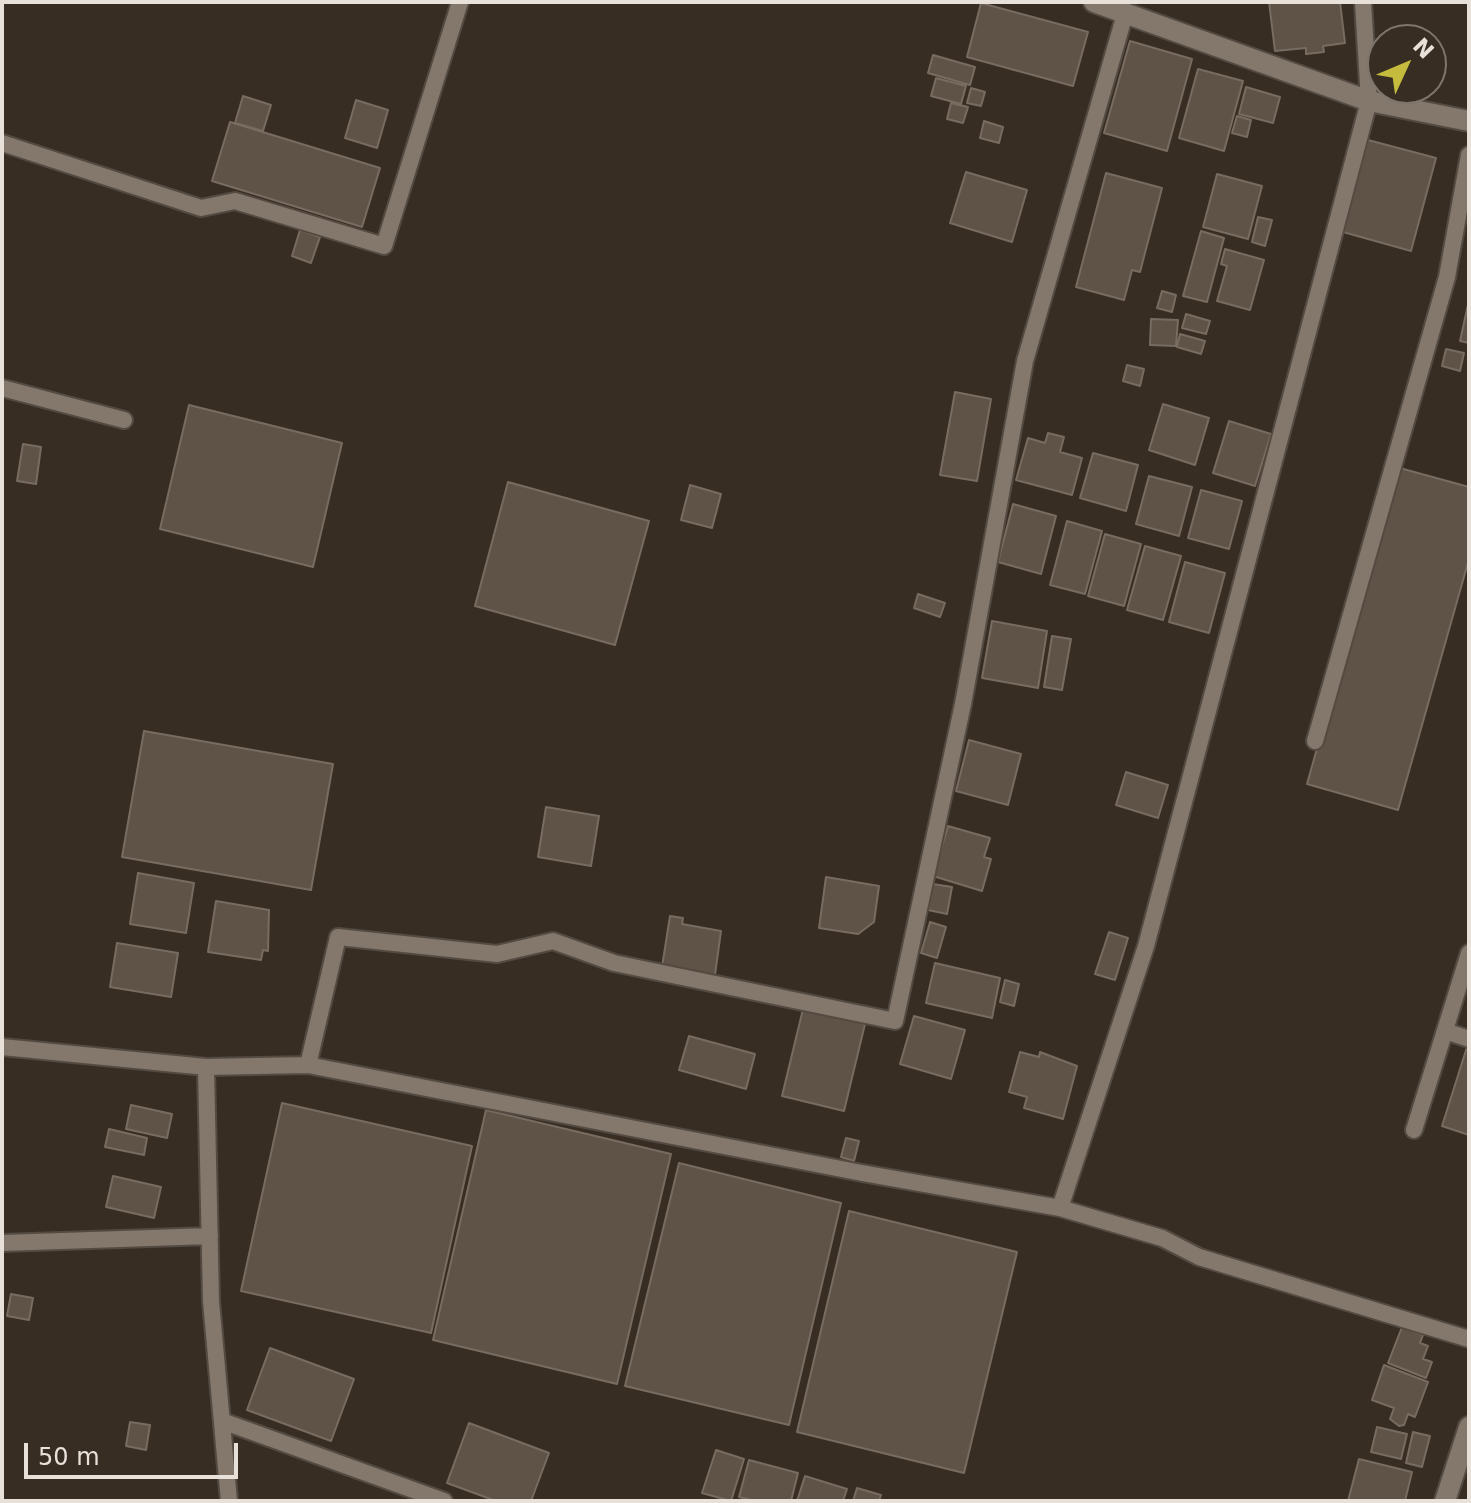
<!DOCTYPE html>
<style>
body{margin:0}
#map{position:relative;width:1471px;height:1503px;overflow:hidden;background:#382d23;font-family:"DejaVu Sans",sans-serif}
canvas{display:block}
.frame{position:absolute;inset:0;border:4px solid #e8e1da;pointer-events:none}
.north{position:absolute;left:1367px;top:24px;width:80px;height:80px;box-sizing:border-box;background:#382d23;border:2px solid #7e756c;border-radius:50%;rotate:46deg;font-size:22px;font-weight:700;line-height:32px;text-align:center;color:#e8e1da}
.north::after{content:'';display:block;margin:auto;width:28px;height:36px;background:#c5bc3d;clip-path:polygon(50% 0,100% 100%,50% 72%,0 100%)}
.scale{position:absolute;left:24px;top:1443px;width:214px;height:36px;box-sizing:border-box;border:4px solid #e8e1da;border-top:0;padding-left:10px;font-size:24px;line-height:28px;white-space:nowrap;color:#e8e1da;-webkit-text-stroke:6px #382d23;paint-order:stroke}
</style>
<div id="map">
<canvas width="1471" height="1503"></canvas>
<div class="frame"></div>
<div class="north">N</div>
<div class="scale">50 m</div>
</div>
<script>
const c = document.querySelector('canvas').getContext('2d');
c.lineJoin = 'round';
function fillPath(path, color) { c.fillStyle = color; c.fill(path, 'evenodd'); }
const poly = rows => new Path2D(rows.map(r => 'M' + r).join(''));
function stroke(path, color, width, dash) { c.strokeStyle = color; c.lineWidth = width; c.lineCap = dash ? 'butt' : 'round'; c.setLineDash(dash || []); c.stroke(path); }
const building = poly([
 [1269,2,1340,2,1345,43,1323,46,1324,52,1306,54,1306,48,1275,51,1269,2],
 [981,3,1088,32,1073,86,967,57,981,3],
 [1130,41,1192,59,1167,151,1104,133,1130,41],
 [933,55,975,67,970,85,928,73,933,55],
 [1198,69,1243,81,1224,151,1179,138,1198,69],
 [936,78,966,86,961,104,931,96,936,78],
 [1246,87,1280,97,1273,123,1239,114,1246,87],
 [971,88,985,92,981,106,967,103,971,88],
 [243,96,271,105,263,131,235,123,243,96],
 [356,100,388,110,377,148,345,138,356,100],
 [951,103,968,107,963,123,947,119,951,103],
 [1237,116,1251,120,1247,137,1232,133,1237,116],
 [984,121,1003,127,999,143,980,138,984,121],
 [230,122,380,168,362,227,212,181,230,122],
 [1368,140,1436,158,1411,251,1343,232,1368,140],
 [966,172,1027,190,1012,242,950,223,966,172],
 [1106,173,1162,188,1140,272,1132,270,1124,300,1076,287,1106,173],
 [1217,174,1262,186,1248,239,1203,227,1217,174],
 [1258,217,1272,220,1265,246,1252,242,1258,217],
 [300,230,320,237,311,263,292,256,300,230],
 [1201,231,1224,238,1207,302,1183,296,1201,231],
 [1225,249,1264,260,1250,310,1217,301,1227,266,1221,264,1225,249],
 [1162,291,1176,295,1172,312,1157,308,1162,291],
 [1469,300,1469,343,1460,341,1469,300],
 [1186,314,1210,321,1206,334,1182,328,1186,314],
 [1151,319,1178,320,1176,346,1150,345,1151,319],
 [1180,334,1205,341,1201,354,1177,347,1180,334],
 [1446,349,1464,353,1460,371,1442,366,1446,349],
 [1127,365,1144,369,1140,386,1123,381,1127,365],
 [955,392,991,399,977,481,940,475,955,392],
 [1163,404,1209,418,1195,465,1149,450,1163,404],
 [189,405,342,443,313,567,160,529,189,405],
 [1229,421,1271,434,1255,486,1213,473,1229,421],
 [1048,433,1064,437,1060,452,1082,458,1072,495,1016,480,1028,438,1045,443,1048,433],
 [23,444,41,447,36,484,17,481,23,444],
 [1093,453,1138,465,1126,511,1080,498,1093,453],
 [1396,467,1469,487,1469,559,1398,810,1307,784,1396,467],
 [1149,476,1192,487,1179,536,1136,524,1149,476],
 [508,482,649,521,615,645,475,606,508,482],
 [690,485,721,494,712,528,681,520,690,485],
 [1201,490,1242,501,1229,549,1188,538,1201,490],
 [1013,504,1056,516,1041,574,998,562,1013,504],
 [1067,521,1102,531,1085,594,1050,585,1067,521],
 [1105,534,1141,544,1124,606,1088,596,1105,534],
 [1145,546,1181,556,1163,620,1127,610,1145,546],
 [1185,562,1225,573,1209,633,1169,622,1185,562],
 [918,594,945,603,940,617,914,608,918,594],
 [992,621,1047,631,1038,688,982,678,992,621],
 [1052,636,1071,639,1062,690,1044,687,1052,636],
 [144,731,333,764,311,890,122,857,144,731],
 [969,740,1021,754,1008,805,956,791,969,740],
 [1126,772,1168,785,1158,818,1116,805,1126,772],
 [546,807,599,816,591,866,538,857,546,807],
 [948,826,990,838,984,857,991,859,982,891,933,876,948,826],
 [138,873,194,883,186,933,130,924,138,873],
 [826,877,879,886,874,922,858,934,819,928,826,877],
 [933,884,952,887,947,914,928,910,933,884],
 [216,901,269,910,268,951,263,950,261,960,208,952,216,901],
 [670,916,683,918,682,924,721,931,715,975,662,967,670,916],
 [930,922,946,927,937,958,921,953,930,922],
 [1109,932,1128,938,1115,980,1095,974,1109,932],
 [117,943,178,953,171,997,110,987,117,943],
 [935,963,1000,978,992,1018,926,1003,935,963],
 [1005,980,1019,984,1014,1006,1000,1002,1005,980],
 [803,1009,865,1024,844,1111,782,1096,803,1009],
 [914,1016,965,1030,951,1079,900,1064,914,1016],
 [689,1036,755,1054,746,1089,679,1070,689,1036],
 [1467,1047,1469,1048,1469,1135,1442,1126,1467,1047],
 [1020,1052,1039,1057,1040,1052,1077,1066,1063,1119,1024,1108,1027,1097,1009,1092,1020,1052],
 [282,1103,472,1146,431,1333,241,1291,282,1103],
 [131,1105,172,1114,167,1138,126,1129,131,1105],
 [486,1110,671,1154,617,1384,433,1340,486,1110],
 [109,1129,147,1138,144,1155,105,1147,109,1129],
 [846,1138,859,1141,854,1161,841,1157,846,1138],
 [679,1163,841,1203,789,1425,625,1386,679,1163],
 [113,1176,161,1187,154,1218,106,1207,113,1176],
 [849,1211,1017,1252,964,1473,797,1432,849,1211],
 [11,1294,33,1298,29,1320,7,1316,11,1294],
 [1402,1327,1423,1335,1420,1343,1428,1346,1423,1359,1432,1362,1426,1378,1388,1363,1402,1327],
 [270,1348,354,1379,331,1441,247,1410,270,1348],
 [1384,1365,1428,1382,1415,1417,1408,1414,1404,1425,1399,1426,1390,1419,1394,1408,1372,1400,1384,1365],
 [130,1422,150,1425,146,1450,126,1446,130,1422],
 [469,1423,549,1453,531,1501,496,1501,447,1483,469,1423],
 [1377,1427,1407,1434,1401,1459,1371,1452,1377,1427],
 [1413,1432,1430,1436,1422,1467,1406,1463,1413,1432],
 [716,1450,744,1459,731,1501,702,1493,716,1450],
 [1359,1459,1412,1472,1405,1501,1348,1501,1359,1459],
 [749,1460,798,1473,791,1501,755,1501,739,1497,749,1460],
 [805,1476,847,1489,843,1501,797,1501,805,1476],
 [857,1488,881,1495,879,1501,853,1501,857,1488]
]);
fillPath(building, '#5f5247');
stroke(building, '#786b5f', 2);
const service = poly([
 [2,143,201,208,235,201,384,246,460,2],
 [2,388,124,420],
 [1315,741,1447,277,1469,155],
 [1445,1031,1469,1039],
 [2,1047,206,1067,211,1301,229,1501],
 [308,1065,338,937,497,954,553,941,614,963,895,1021,963,704,1025,361,1125,14],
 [206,1067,308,1065,862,1173,1060,1208,1162,1238,1199,1257,1469,1339],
 [1414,1130,1469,953],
 [1060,1208,1146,946,1369,101,1363,2],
 [2,1243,210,1236],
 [222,1421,444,1501]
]);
const minor = poly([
 [1094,2,1369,101,1469,121],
 [1445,1501,1469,1427]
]);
stroke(service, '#534a41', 20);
stroke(minor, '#534a41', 24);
stroke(service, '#84776b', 16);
stroke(minor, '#84776b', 20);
</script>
